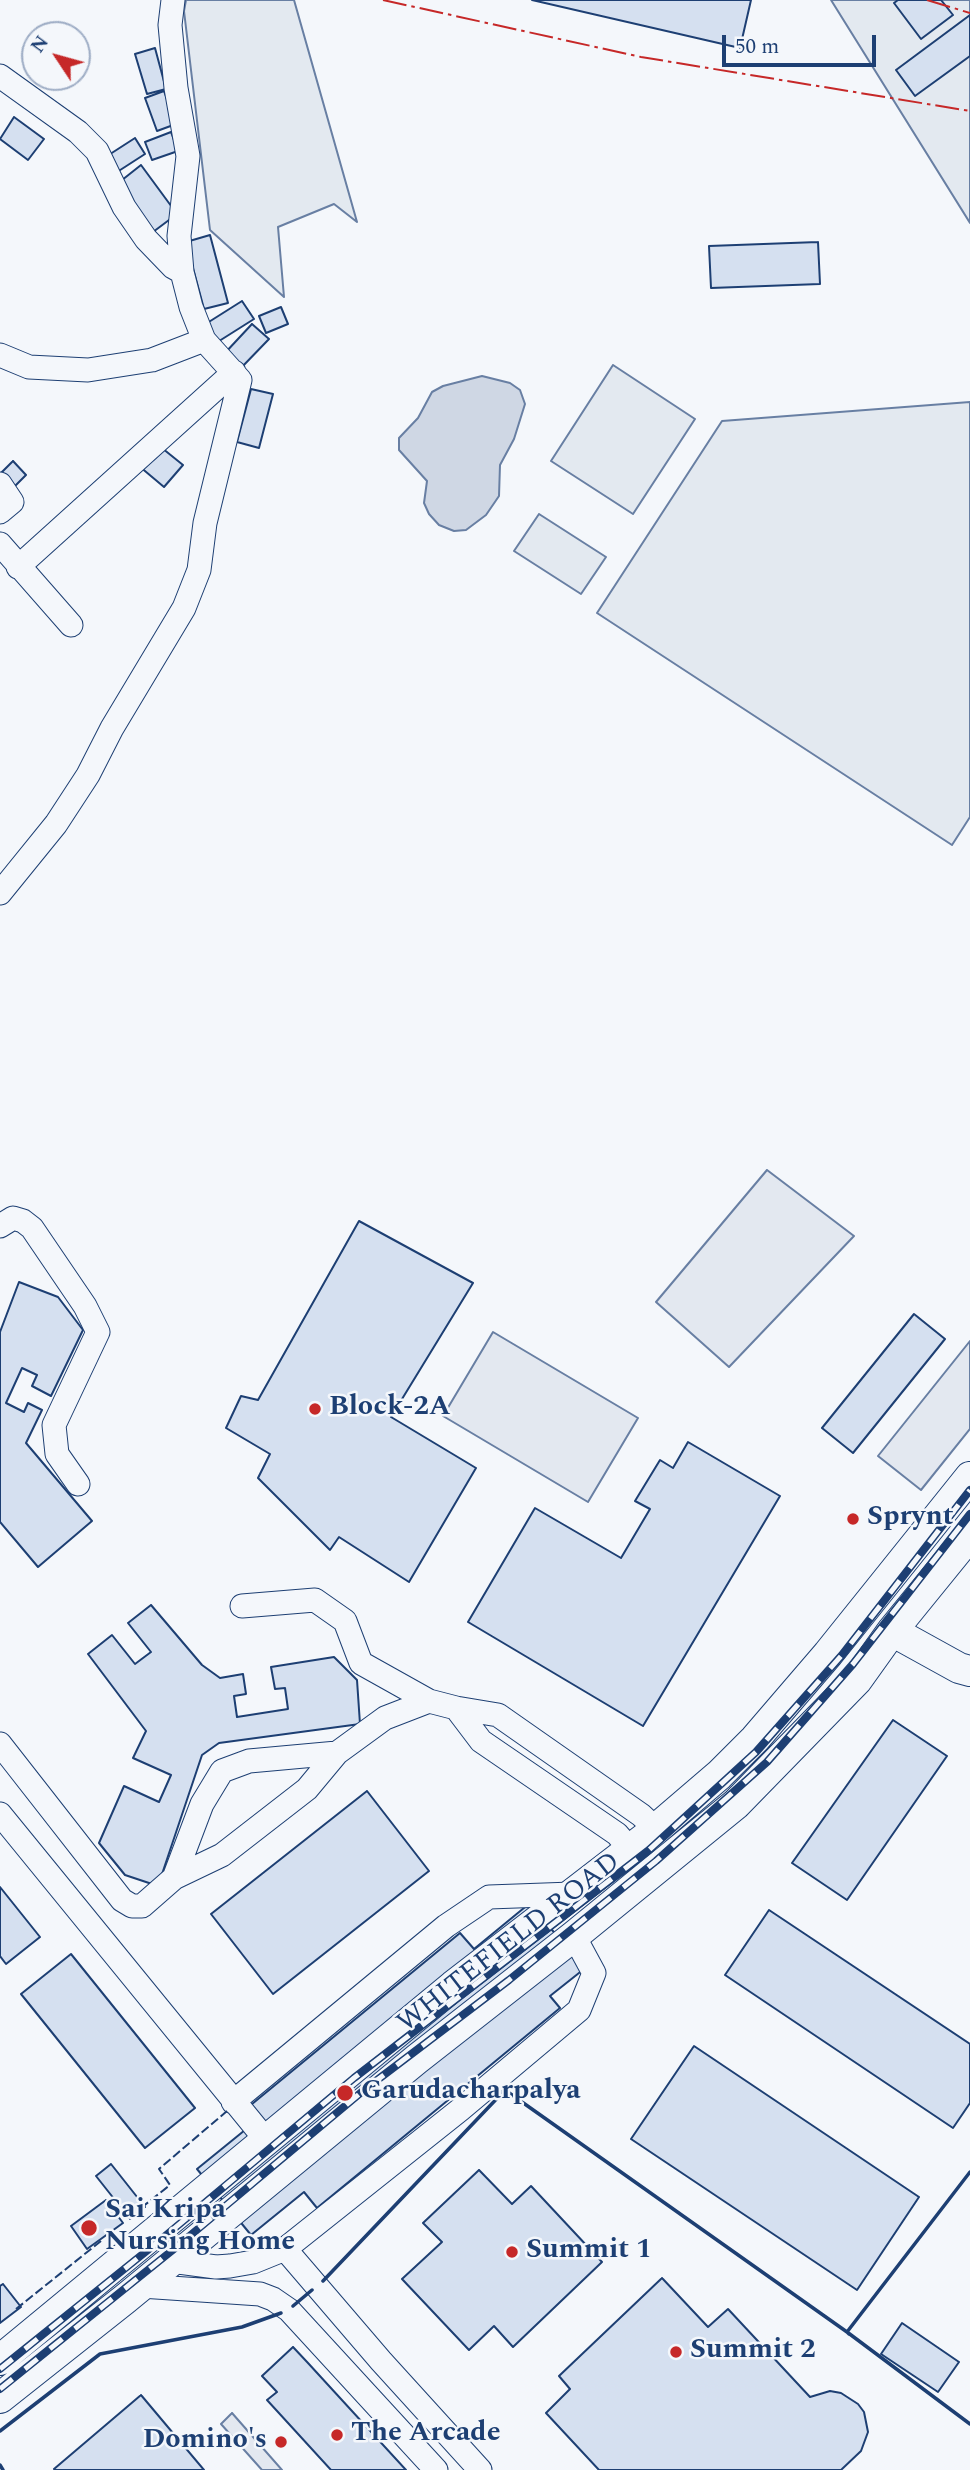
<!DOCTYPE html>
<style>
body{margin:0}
#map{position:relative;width:970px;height:2470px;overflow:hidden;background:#f4f7fb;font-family:Spectral,serif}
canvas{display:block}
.north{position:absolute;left:21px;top:21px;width:70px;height:70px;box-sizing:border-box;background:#f4f7fb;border:2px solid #9eadc5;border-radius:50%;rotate:306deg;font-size:19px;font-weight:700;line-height:28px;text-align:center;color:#1d3f73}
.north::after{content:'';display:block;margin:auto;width:24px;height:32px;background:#c62828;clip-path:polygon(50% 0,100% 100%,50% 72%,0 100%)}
.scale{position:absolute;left:722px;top:35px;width:154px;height:32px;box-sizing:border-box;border:4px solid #1d3f73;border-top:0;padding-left:9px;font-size:21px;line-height:24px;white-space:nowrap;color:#1d3f73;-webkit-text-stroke:5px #f4f7fb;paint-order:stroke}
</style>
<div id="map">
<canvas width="970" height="2470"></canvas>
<div class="north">N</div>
<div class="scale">50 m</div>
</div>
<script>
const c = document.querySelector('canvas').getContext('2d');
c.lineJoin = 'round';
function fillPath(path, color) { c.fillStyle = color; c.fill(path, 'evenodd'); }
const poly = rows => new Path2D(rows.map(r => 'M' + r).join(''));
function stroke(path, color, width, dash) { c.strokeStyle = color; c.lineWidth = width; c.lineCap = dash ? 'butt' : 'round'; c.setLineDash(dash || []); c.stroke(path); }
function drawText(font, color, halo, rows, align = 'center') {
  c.font = font + ' Spectral,serif'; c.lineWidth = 5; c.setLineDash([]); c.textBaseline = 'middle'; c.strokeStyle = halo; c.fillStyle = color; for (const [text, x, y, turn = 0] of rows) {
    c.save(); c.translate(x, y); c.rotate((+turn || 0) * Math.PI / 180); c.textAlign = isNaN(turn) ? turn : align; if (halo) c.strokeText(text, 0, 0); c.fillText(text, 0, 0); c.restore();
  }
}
const green = poly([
 [186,0,294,0,357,222,334,204,278,227,284,297,210,230,184,11,186,0],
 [831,0,970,0,970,223,831,0],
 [613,365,695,419,633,514,551,461,613,365],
 [970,402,970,817,952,845,597,613,722,421,970,402],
 [539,514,606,557,581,594,514,551,539,514]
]);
fillPath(green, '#e3e9f0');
stroke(green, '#687fa3', 2);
const parking = poly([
 [767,1170,854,1236,729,1367,656,1302,767,1170],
 [493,1332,638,1418,588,1502,443,1416,493,1332],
 [970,1341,970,1429,921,1490,878,1456,970,1341],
 [232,2413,282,2470,262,2470,221,2424,232,2413]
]);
fillPath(parking, '#e3e8f0');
stroke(parking, '#687fa3', 2);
const water = poly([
 [482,376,510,383,520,390,525,404,514,439,500,465,499,496,486,515,466,530,454,531,439,525,429,514,424,503,427,481,399,450,399,438,418,418,432,392,443,386,482,376]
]);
fillPath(water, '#cfd7e4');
stroke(water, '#687fa3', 2);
const building = poly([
 [532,0,751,0,740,48,532,0],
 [898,0,941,0,953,15,921,39,894,3,898,0],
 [970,15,970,56,915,96,896,70,970,15],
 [155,48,166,89,147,94,135,54,155,48],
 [164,91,176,124,157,131,145,98,164,91],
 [14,117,44,139,28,160,0,139,14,117],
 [171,132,178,151,152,160,145,142,171,132],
 [135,138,145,154,114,174,104,158,135,138],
 [141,165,177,214,153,232,117,184,141,165],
 [210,235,228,303,204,309,186,242,210,235],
 [818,242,820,284,711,288,709,246,818,242],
 [242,301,254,319,216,343,204,325,242,301],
 [281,307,288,324,266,333,259,316,281,307],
 [252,324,269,339,240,369,224,354,252,324],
 [251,389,273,394,259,448,237,442,251,389],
 [157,444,183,465,164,487,139,466,157,444],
 [13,461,26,475,11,490,0,474,13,461],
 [359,1221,473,1283,391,1417,476,1468,409,1582,339,1537,330,1550,258,1478,270,1454,226,1428,241,1396,258,1400,359,1221],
 [19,1282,58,1297,83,1330,51,1396,32,1386,37,1375,22,1368,6,1403,24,1412,28,1403,42,1410,26,1443,92,1521,38,1567,0,1522,0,1332,19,1282],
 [914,1314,945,1339,853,1453,822,1428,914,1314],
 [688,1442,780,1496,643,1726,468,1622,535,1508,621,1558,650,1509,635,1501,660,1460,673,1468,688,1442],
 [151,1605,202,1665,220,1678,243,1674,246,1694,234,1696,237,1717,288,1709,285,1688,275,1689,271,1667,334,1657,357,1680,360,1724,219,1743,202,1755,158,1886,125,1875,99,1843,124,1786,159,1802,171,1775,133,1758,146,1731,88,1654,112,1635,135,1664,151,1652,128,1623,151,1605],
 [893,1720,947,1756,847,1900,792,1863,893,1720],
 [367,1791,429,1871,273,1994,211,1914,367,1791],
 [0,1887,40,1937,6,1964,0,1956,0,1887],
 [530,1903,584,1969,550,1996,560,2008,317,2208,304,2192,251,2235,197,2169,245,2130,235,2118,460,1933,474,1949,530,1903],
 [769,1910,970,2044,970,2103,953,2128,725,1975,769,1910],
 [71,1954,195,2108,145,2148,21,1994,71,1954],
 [694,2046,919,2197,857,2290,631,2139,694,2046],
 [111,2164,145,2207,130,2219,96,2176,111,2164],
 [479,2170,512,2204,531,2186,602,2262,513,2347,494,2326,469,2350,402,2279,442,2242,423,2223,479,2170],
 [106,2200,123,2223,87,2249,71,2226,106,2200],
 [662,2278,708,2327,728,2309,810,2397,830,2391,841,2393,858,2404,864,2412,868,2432,861,2451,841,2470,599,2470,546,2413,570,2389,559,2376,662,2278],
 [3,2284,21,2307,0,2323,0,2286,3,2284],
 [902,2323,959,2362,938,2392,881,2354,902,2323],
 [293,2347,308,2363,406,2470,331,2470,267,2400,277,2392,262,2376,293,2347],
 [141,2395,204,2470,55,2470,54,2469,141,2395]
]);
fillPath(building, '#d5e0f0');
stroke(building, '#1d3f73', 2);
const minor = poly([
 [0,76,78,132,97,151,124,207,146,239,173,267,182,272],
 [0,355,29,367,88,370,152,360,204,340],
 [0,484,12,502,0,512],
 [0,544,71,625],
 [18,567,234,372],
 [0,893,56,824,88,775,112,728,184,608,199,570,205,523,240,380,204,340,191,307,182,272,179,236,188,156,176,88,170,25,173,0],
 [0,1226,13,1218,23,1221,32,1228,85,1306,98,1332,54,1425,57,1454,78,1484],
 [242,1606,315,1600,345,1621,361,1663,429,1701],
 [0,1744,122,1900,132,1906,142,1906,174,1878,222,1855,307,1789,337,1753,385,1718,429,1701,456,1708],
 [0,1814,266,2140],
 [630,1849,617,1834,481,1741,456,1708,498,1715,641,1815,656,1829],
 [174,1878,202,1804,222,1771,249,1761,337,1753],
 [233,2102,446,1926,489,1897,572,1894],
 [285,2249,381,2361,480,2470],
 [171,2261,216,2267,230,2266,253,2262,285,2249,461,2109,579,2010,594,1973,574,1936],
 [141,2286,260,2294,273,2299,289,2310,436,2470]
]);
const major = poly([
 [892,1631,959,1668,970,1671],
 [0,2360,453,1986,649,1835,719,1775,755,1739,828,1654,970,1477],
 [0,2398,125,2299,417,2059,574,1936,736,1804,857,1680,892,1631,970,1535]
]);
stroke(minor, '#1d3f73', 25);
stroke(major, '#1d3f73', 32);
stroke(minor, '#f4f7fb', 23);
stroke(major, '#f4f7fb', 30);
const rail = poly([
 [0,2369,164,2237,354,2078,649,1850,756,1752,842,1655,970,1490],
 [0,2389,174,2249,364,2090,509,1980,656,1861,767,1762,853,1664,970,1514]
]);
stroke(rail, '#1d3f73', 8);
stroke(rail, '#f4f7fb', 5, [16]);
stroke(poly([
 [141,2208,170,2185,159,2169,227,2111],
 [16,2309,101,2241]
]), '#1d3f73', 2, [9, 3.5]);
stroke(poly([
 [323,2281,505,2090,847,2332,970,2424],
 [293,2306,312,2290],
 [849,2334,847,2332,970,2172],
 [0,2431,100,2354,242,2327,281,2313],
 [0,2465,3,2470]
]), '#1d3f73', 3.5);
stroke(poly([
 [383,0,641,57,970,111],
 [927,0,970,13]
]), '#c62828', 2, [24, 5, 3.5, 5]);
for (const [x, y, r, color] of [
 [315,1409,7,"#c62828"],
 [853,1519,7,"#c62828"],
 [345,2093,9,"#c62828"],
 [89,2228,9,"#c62828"],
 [512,2252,7,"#c62828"],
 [676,2352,7,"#c62828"],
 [337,2435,7,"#c62828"],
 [281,2442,7,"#c62828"]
]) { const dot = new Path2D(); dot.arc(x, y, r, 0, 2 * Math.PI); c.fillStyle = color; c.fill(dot); stroke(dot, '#f4f7fb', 2.5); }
drawText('bold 28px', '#1d3f73', '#f4f7fb', [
 ["Block-2A",329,1409],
 ["Sprynt",867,1519],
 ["Garudacharpalya",361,2093],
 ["Sai Kripa",105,2212],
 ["Nursing Home",105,2244],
 ["Summit 1",526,2252],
 ["Summit 2",690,2352],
 ["The Arcade",351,2435],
 ["Domino's",267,2442,"right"]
], 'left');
drawText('28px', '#1d3f73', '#f4f7fb', [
 ["WHITEFIELD ROAD",510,1944,-38]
]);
</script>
